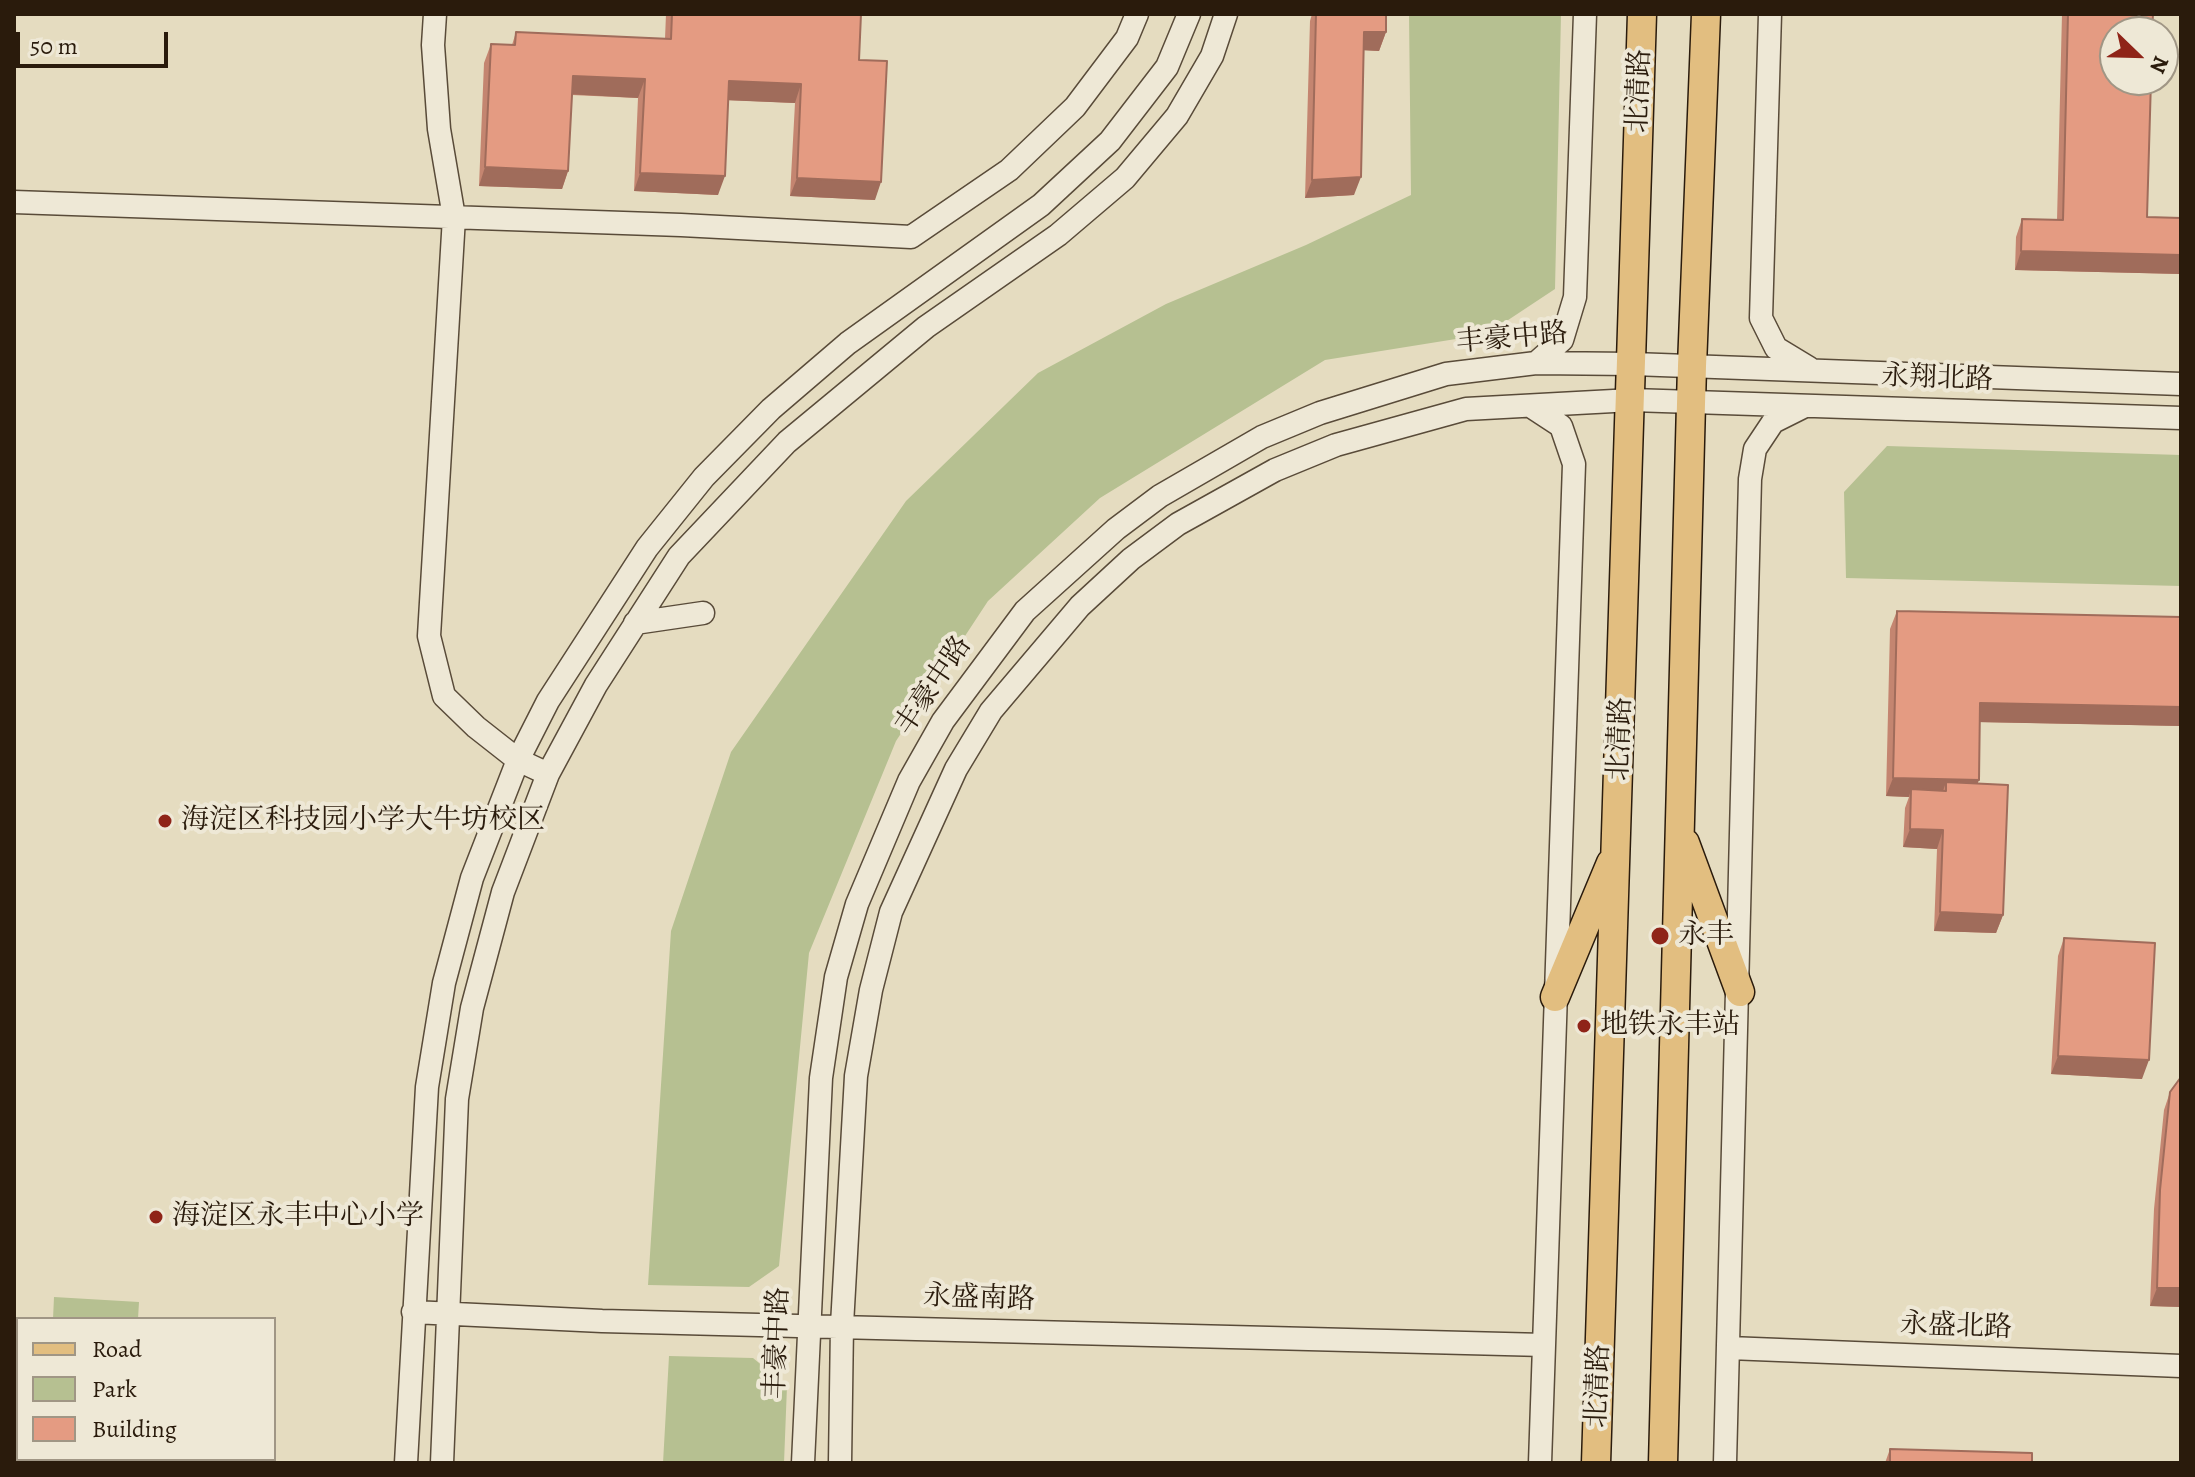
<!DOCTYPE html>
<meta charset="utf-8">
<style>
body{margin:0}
#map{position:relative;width:2195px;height:1477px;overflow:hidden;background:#e5dcc0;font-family:Alegreya,serif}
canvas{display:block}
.frame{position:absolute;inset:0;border:16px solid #2a1b0c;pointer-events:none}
.legend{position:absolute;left:16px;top:1317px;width:260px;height:144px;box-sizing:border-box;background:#eee8d6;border:2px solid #a09685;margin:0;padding:10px 14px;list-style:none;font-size:24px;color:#2a1b0c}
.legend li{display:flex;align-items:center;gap:16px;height:40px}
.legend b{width:40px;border:2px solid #a09685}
.north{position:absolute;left:2099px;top:16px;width:80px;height:80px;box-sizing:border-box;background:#eee8d6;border:2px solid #a09685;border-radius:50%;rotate:113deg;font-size:22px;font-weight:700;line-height:32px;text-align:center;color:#2a1b0c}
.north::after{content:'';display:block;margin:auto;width:28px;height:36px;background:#8f2418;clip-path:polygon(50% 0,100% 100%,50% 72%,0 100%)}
.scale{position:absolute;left:16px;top:32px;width:152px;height:36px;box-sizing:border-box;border:4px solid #2a1b0c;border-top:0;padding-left:10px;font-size:24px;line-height:28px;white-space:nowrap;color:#2a1b0c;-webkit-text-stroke:6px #eee8d6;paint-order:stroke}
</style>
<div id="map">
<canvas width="2195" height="1477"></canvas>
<div class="frame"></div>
<ul class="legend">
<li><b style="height:10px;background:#e2be80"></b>Road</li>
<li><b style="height:22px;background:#b6c091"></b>Park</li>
<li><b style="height:22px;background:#e49b82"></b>Building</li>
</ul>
<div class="north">N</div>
<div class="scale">50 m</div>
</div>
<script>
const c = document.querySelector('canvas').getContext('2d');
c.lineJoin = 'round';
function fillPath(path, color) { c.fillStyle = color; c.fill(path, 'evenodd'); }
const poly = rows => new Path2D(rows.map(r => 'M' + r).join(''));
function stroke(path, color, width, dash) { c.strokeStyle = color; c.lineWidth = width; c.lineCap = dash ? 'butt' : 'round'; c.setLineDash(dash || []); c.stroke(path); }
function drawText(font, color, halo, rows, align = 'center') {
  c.font = font + ' Alegreya,"Noto Serif SC",serif'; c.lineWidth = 8; c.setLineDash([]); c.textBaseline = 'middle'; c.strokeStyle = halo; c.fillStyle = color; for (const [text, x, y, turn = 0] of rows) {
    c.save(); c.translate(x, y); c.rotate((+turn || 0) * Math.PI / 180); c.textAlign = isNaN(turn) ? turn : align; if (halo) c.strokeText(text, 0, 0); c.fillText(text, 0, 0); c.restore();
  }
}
fillPath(poly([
 [1409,14,1561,14,1555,289,1487,334,1325,360,1100,498,988,601,896,741,809,953,779,1266,749,1287,648,1285,671,931,731,752,906,501,1038,373,1166,304,1306,245,1411,195],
 [1887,446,2181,455,2181,586,1846,578,1844,492],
 [54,1297,139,1302,138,1319,53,1319],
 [669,1356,753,1358,787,1386,784,1463,663,1463]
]), '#b6c091');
const minor = poly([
 [435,14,433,45,439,129,454,217,429,636,444,696,476,727,518,760,548,774],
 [1770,14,1761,318,1776,348,1809,368],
 [14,202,681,225,911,237,1009,170,1075,107,1127,38,1137,14],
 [1536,363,1562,340,1575,297,1585,14],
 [1532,407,1561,426,1574,464,1540,1463],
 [635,623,703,613],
 [413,1312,602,1321,1544,1345],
 [1729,1348,2181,1366],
 [406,1463,427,1087,444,983,472,878,518,760,548,701,647,548,704,477,771,409,848,343,1041,205,1110,141,1167,67,1189,14],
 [442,1463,457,1099,472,1008,503,892,548,774,596,685,679,556,787,442,926,327,1058,235,1125,178,1177,116,1212,56,1226,14],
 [803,1463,821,1078,836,977,857,904,909,781,943,721,1025,611,1116,529,1160,496,1262,437,1320,413,1446,374,1536,363,1633,364,2181,384],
 [840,1463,842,1325,856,1076,871,990,891,912,956,769,991,711,1080,606,1131,559,1178,524,1275,470,1336,445,1466,409,1632,400,2181,418],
 [1725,1463,1750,479,1755,449,1773,422,1805,406]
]);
const major = poly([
 [1685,843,1740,992],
 [1555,997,1611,863],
 [1596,1463,1642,14],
 [1663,1463,1692,366,1706,14]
]);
stroke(minor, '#594b39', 25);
stroke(major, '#2a1b0c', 31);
stroke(minor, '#eee8d6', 22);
stroke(major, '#e2be80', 28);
fillPath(poly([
 [666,14,861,14,859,60,875,200,790,196,795,103,728,100,718,195,634,191,638,98,572,95,568,171,562,189,479,186,484,63,491,44,512,45,516,32,665,39],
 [1312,14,1386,14,1386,32,1379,51,1364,50,1354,195,1305,198,1310,21],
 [2062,14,2153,14,2147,217,2181,218,2181,274,2015,270,2016,237,2022,219,2057,220],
 [1897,611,2181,617,2181,726,1980,722,1977,784,2003,915,1996,933,1934,931,1937,849,1903,847,1905,808,1909,797,1886,796,1890,629],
 [2064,938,2142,1079,2051,1074,2058,956],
 [2170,1092,2181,1307,2150,1306,2154,1209,2164,1110],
 [1890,1449,2032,1463,1885,1463]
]), '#c48570');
fillPath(poly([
 [1364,32,1386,32,1379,51,1358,50],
 [573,76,645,79,638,98,566,94],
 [729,81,801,84,795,103,722,100],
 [485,167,568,171,562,189,479,186],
 [640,173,725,176,718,195,634,191],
 [1361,177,1354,195,1305,198,1312,180],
 [797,178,881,182,875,200,790,196],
 [2021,251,2181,255,2181,274,2015,270],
 [1980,703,2181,707,2181,726,1974,722],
 [1893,778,1979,780,1972,798,1946,791,1946,782,1941,797,1911,789,1909,797,1886,796],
 [1910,829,1943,830,1937,849,1903,847],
 [1940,912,2003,915,1996,933,1934,931],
 [2058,1056,2149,1060,2142,1079,2051,1074],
 [2157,1288,2181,1288,2181,1307,2150,1306]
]), '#a06c5b');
const building = poly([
 [672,14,861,14,859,60,887,61,881,182,797,178,801,84,729,81,725,176,640,173,645,79,573,76,568,171,485,167,491,44,515,45,516,32,671,39,672,14],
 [1316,14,1386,14,1386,32,1364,32,1361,177,1312,180,1316,14],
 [2068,14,2153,14,2152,32,2115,32,2115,80,2151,80,2147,217,2181,218,2181,255,2021,251,2022,219,2063,220,2068,14],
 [1897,611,2181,617,2181,707,1980,703,1979,780,1893,778,1897,611],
 [1946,782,2008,785,2003,915,1940,912,1943,830,1910,829,1911,789,1946,791,1946,782],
 [2064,938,2155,943,2149,1060,2058,1056,2064,938],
 [2181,1077,2181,1288,2157,1288,2160,1190,2170,1092,2181,1077],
 [1890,1449,2032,1453,2032,1463,1890,1463,1890,1449]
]);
fillPath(building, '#e49b82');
stroke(building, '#a06c5b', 2);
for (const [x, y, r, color] of [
 [165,821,8,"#8f2418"],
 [1660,936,10,"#8f2418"],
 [1584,1026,8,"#8f2418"],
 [156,1217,8,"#8f2418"]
]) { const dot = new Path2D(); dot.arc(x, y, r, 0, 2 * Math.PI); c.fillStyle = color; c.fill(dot); stroke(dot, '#eee8d6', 3); }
drawText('28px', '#2a1b0c', '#eee8d6', [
 ["北清路",1640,91,-88],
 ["丰豪中路",1512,339,-5],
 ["永翔北路",1937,379,2],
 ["丰豪中路",934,686,-56],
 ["北清路",1621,739,-88],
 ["永盛南路",979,1299,2],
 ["永盛北路",1956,1327,2],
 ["丰豪中路",778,1343,-88],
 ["北清路",1599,1386,-88]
]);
drawText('28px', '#2a1b0c', '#eee8d6', [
 ["海淀区科技园小学大牛坊校区",181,821],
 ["永丰",1678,936],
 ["地铁永丰站",1600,1026],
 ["海淀区永丰中心小学",172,1217]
], 'left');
</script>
